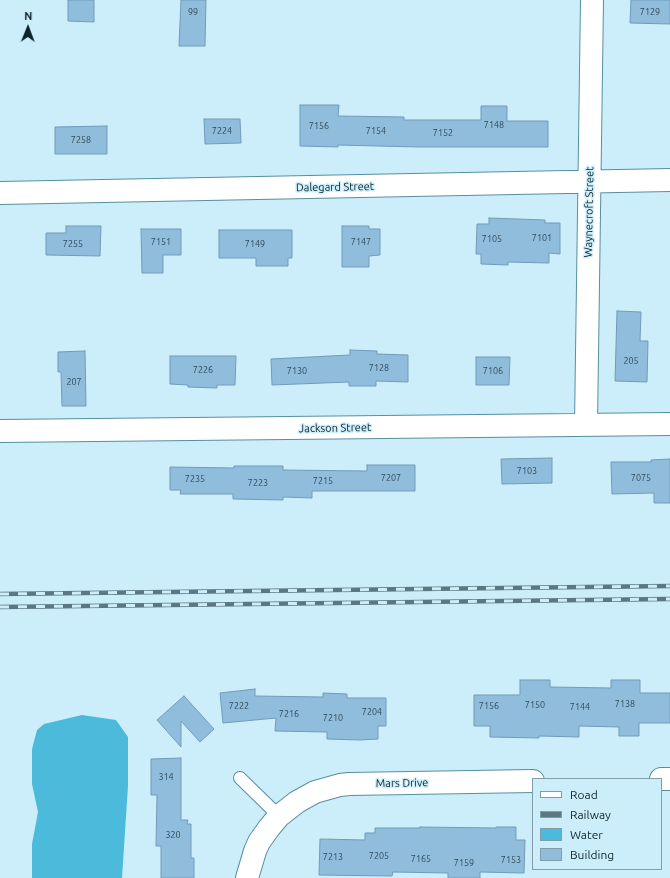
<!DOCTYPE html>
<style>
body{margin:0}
#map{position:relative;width:670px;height:878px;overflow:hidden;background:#cceefa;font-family:Ubuntu,sans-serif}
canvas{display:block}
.legend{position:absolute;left:532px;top:778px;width:130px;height:92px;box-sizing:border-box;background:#cceefa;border:1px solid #809da8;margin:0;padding:5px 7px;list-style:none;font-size:12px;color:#0d242c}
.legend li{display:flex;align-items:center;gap:8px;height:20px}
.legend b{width:20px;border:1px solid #809da8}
.north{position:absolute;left:8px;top:8px;width:40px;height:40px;-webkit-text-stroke:3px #cceefa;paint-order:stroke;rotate:1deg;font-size:11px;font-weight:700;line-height:16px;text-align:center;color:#0d242c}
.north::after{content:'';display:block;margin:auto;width:14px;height:18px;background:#0d242c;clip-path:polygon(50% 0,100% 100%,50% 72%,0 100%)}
</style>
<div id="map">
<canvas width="670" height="878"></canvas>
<ul class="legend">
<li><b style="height:5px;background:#fff"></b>Road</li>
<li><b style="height:5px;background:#5b7781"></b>Railway</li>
<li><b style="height:11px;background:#4cbbdb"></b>Water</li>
<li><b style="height:11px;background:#91bddd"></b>Building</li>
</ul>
<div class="north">N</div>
</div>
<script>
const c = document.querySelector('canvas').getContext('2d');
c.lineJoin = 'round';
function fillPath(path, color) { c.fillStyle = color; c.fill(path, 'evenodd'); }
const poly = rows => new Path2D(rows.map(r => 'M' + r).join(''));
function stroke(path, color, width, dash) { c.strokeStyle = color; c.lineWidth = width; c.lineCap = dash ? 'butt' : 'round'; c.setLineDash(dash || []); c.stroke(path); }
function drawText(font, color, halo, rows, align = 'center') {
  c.font = font + ' Ubuntu,sans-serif'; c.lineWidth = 3; c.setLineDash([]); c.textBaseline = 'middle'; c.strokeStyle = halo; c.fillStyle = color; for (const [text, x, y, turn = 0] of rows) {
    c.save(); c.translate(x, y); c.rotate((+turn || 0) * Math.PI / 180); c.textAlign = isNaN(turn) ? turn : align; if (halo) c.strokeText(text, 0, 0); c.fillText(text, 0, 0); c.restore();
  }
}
fillPath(poly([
 [82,715,116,720,128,737,128,786,122,878,32,878,32,844,38,812,32,784,32,749,37,730,44,724]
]), '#4cbbdb');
const building = poly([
 [68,0,94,0,94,22,68,21,68,0],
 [181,0,206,0,205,46,179,46,181,0],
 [631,0,670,0,670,24,630,23,631,0],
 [300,105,339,105,338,116,404,117,404,120,481,120,481,106,507,106,507,121,548,121,548,147,418,147,338,145,338,147,300,146,300,105],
 [204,119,240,119,241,143,205,144,204,119],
 [107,126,107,154,55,154,55,127,107,126],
 [489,218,545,220,545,223,560,223,560,254,549,253,549,263,508,262,508,265,481,264,481,254,476,254,477,224,489,224,489,218],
 [66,226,101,226,100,256,46,255,46,233,66,233,66,226],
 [342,226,369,226,369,229,380,229,380,255,369,256,369,267,342,267,342,226],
 [141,229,181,229,181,255,163,255,163,273,142,273,141,229],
 [219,230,292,230,292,258,288,258,288,266,256,266,256,258,219,258,219,230],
 [617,311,641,312,640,341,648,341,647,382,615,381,617,311],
 [350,350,377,351,377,354,408,355,408,382,376,381,376,386,349,386,349,382,272,385,271,359,350,355,350,350],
 [85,351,86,406,62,406,61,372,58,372,58,352,85,351],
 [170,356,236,356,235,385,217,385,217,388,188,387,188,385,170,384,170,356],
 [476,357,510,357,509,385,476,385,476,357],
 [552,458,552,483,502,484,501,459,552,458],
 [670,459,670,503,654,503,654,493,612,494,611,462,651,462,651,460,670,459],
 [367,465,415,465,415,491,312,491,312,498,283,497,283,500,233,499,233,494,180,494,181,490,170,490,170,467,234,468,234,466,283,466,283,470,367,471,367,465],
 [520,680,550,680,550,687,611,688,611,680,640,680,640,693,670,693,670,723,639,723,639,736,619,736,619,727,579,726,579,737,539,736,539,738,490,737,490,726,474,726,474,695,520,695,520,680],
 [255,689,255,696,323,697,323,693,347,694,347,698,386,698,386,726,378,726,378,739,359,740,327,739,327,732,275,731,276,718,223,723,220,693,255,689],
 [184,696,214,729,200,742,181,721,181,747,157,720,184,696],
 [181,758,181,820,188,820,187,824,191,824,191,858,194,858,194,878,161,878,161,846,156,846,157,795,151,795,151,759,181,758],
 [420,827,496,828,496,827,516,827,516,840,525,840,524,873,480,872,480,878,448,878,448,873,393,872,392,876,319,875,320,839,365,840,365,833,375,833,375,828,420,828,420,827]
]);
fillPath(building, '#91bddd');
stroke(building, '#709bb9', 1);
const lane = poly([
 [240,778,279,816]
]);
const street = poly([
 [0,193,670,180],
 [586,425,592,0],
 [0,431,670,424],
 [661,779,670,779],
 [247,878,255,851,259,842,269,828,279,816,297,802,315,792,340,785,349,784,533,781]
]);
stroke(lane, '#578fa1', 14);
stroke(street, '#578fa1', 24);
stroke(lane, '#fff', 12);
stroke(street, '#fff', 22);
const rail = poly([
 [0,594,670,586],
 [0,607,670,599]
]);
stroke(rail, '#5b7781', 4.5);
stroke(rail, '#cceefa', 3, [9]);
drawText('9px', '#2e4a58', null, [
 ["99",193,12],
 ["7129",650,12],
 ["7148",494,125],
 ["7156",319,126],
 ["7224",222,131],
 ["7154",376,131],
 ["7152",443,133],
 ["7258",81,140],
 ["7101",542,238],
 ["7105",492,239],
 ["7151",161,242],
 ["7147",361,242],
 ["7255",73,244],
 ["7149",255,244],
 ["205",631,361],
 ["7128",379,368],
 ["7226",203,370],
 ["7130",297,371],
 ["7106",493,371],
 ["207",74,382],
 ["7103",527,471],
 ["7207",391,478],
 ["7075",641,478],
 ["7235",195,479],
 ["7215",323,481],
 ["7223",258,483],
 ["7138",625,704],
 ["7150",535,705],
 ["7222",239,706],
 ["7156",489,706],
 ["7144",580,707],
 ["7204",372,712],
 ["7216",289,714],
 ["7210",333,718],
 ["314",166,777],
 ["320",173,835],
 ["7205",379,856],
 ["7213",333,857],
 ["7165",421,859],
 ["7153",511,860],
 ["7159",464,863]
]);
drawText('11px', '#0d242c', '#cceefa', [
 ["Dalegard Street",335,187,-1],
 ["Waynecroft Street",589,212,-89],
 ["Jackson Street",335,428,-1],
 ["Mars Drive",402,783,-1]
]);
</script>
